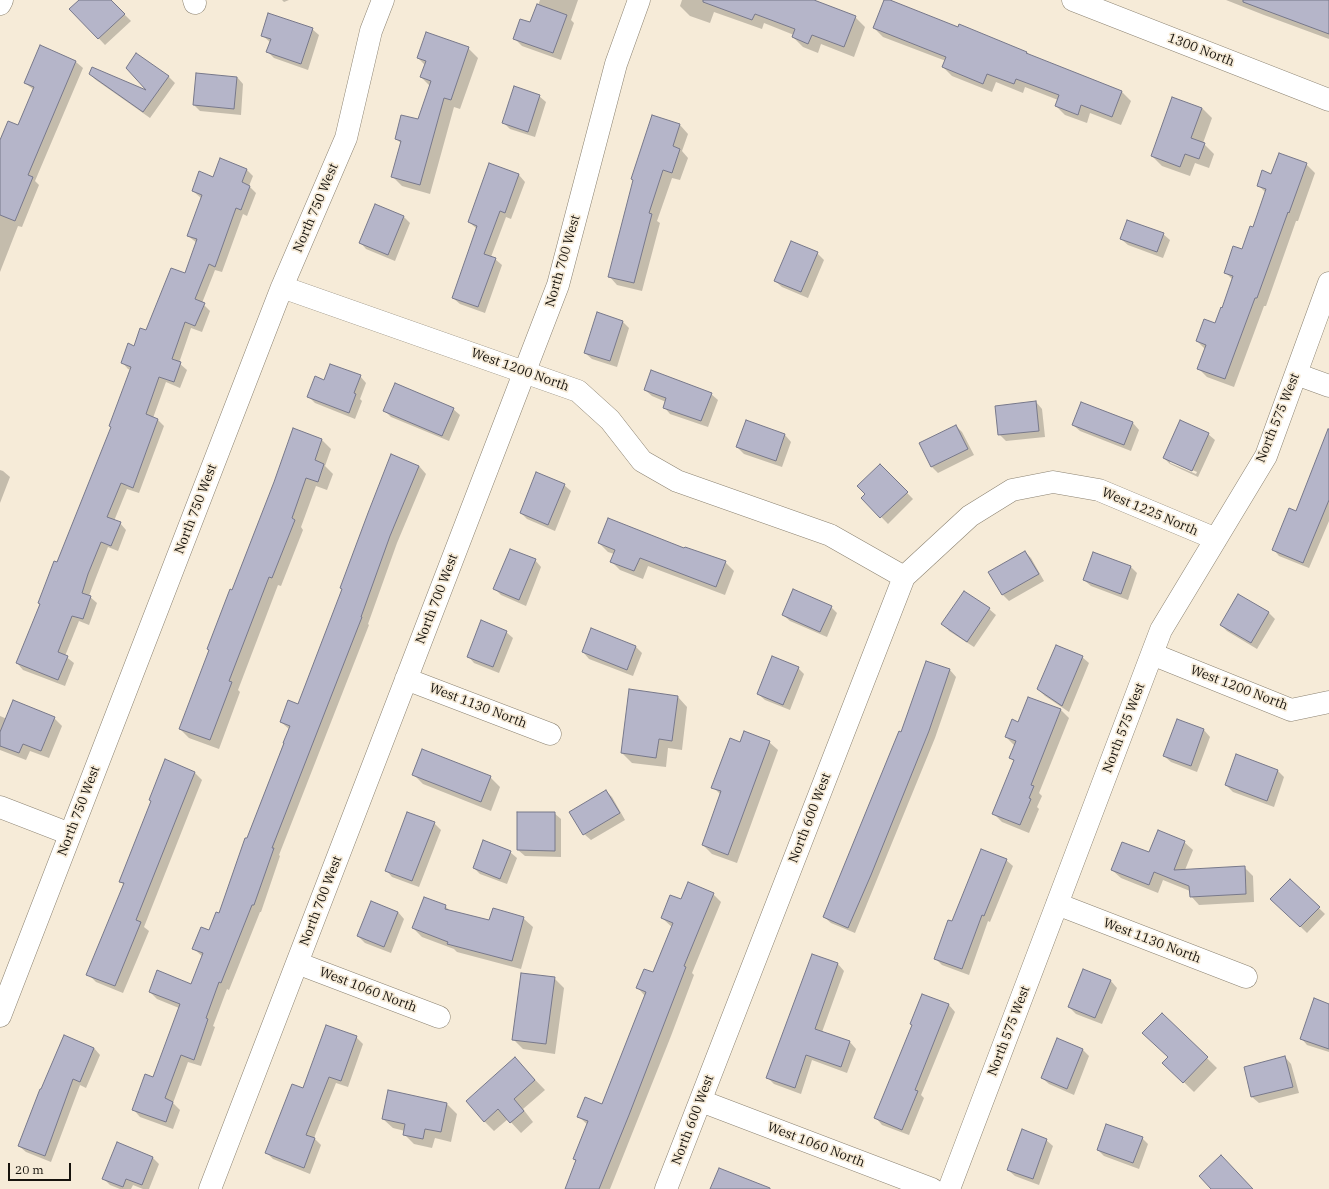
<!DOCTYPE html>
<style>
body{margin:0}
#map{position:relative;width:1329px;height:1189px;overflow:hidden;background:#f6ebd8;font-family:"IBM Plex Serif",serif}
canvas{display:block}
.scale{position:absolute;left:8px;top:1163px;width:63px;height:18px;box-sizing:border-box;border:2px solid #17130d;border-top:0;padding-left:5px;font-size:12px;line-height:14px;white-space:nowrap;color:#17130d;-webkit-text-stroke:3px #f6ebd8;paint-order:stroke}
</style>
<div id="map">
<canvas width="1329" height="1189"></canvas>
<div class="scale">20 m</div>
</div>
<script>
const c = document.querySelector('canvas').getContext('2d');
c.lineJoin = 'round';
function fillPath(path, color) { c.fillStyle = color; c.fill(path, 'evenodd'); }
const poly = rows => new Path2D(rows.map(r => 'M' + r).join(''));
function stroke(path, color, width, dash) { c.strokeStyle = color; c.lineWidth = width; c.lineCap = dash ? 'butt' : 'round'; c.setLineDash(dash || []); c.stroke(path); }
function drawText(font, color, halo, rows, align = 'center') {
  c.font = font + ' "IBM Plex Serif",serif'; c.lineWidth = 3.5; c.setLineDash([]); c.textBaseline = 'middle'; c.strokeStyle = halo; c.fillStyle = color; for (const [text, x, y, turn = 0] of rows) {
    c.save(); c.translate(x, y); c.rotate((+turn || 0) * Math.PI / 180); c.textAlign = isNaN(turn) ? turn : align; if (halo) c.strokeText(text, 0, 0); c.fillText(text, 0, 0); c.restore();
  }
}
fillPath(poly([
 [80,0,110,0,131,21,105,45,71,9],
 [282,0,289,0,284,2],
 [540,0,578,0,571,20,574,23,561,60,522,46,514,38,531,24],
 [682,0,811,0,855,17,865,27,854,57,821,44,818,53,803,47,793,37,794,35,764,23,762,29,714,12,710,23,690,16,680,6],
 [885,0,959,29,960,26,1027,52,1030,56,1122,92,1131,101,1121,125,1090,113,1087,123,1065,115,1056,106,1058,100,1025,87,1023,93,996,82,992,92,952,76,943,67,946,61,883,37,874,28],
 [1226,0,1329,0,1329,39,1264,15],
 [312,29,319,35,308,70,274,58,268,52,271,43,262,35],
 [40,46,76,62,83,68,35,181,39,185,22,227,18,226,0,272,0,145,19,126,34,90,25,83],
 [468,48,478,58,460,109,454,107,430,194,402,186,392,176,402,144,396,139,419,121,430,86,421,77,425,65,418,58],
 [90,74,150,93,168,76,175,83,150,118,96,80],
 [237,77,243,84,241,115,200,111,194,105],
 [539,96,546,102,535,137,510,129,504,123],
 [1202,108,1212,118,1203,143,1214,154,1209,168,1195,163,1190,176,1162,166,1152,156],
 [680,125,688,134,682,151,688,158,680,180,672,178,657,221,660,223,642,291,617,285,609,276],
 [490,164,519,175,525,182,511,219,506,217,491,257,495,259,502,265,485,313,460,304,453,298,477,229,469,222],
 [1306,164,1315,173,1298,221,1296,221,1266,306,1264,306,1234,387,1207,377,1198,368,1205,349,1197,341,1216,324,1223,309,1233,280,1225,272,1243,250,1254,229,1266,193,1258,185,1272,175],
 [247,170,253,176,249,186,256,193,247,216,243,214,222,272,215,270,202,303,210,311,202,332,191,328,179,363,187,370,180,388,166,382,153,418,158,420,164,426,139,493,127,489,114,521,120,523,126,530,118,551,108,547,95,580,89,596,97,603,89,625,79,621,65,656,74,663,65,686,23,670,17,663,112,427,131,370,128,369,122,362,147,332,185,275,197,243,188,236,201,198,193,191,213,178],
 [404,217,410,223,395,261,366,249,360,242],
 [1163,234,1170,240,1163,258,1128,245,1121,239],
 [817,253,824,260,808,298,782,287,775,281],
 [598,313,623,322,629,328,617,367,592,359,585,353],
 [360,376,366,383,360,399,362,401,355,419,315,403,308,396,324,381],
 [645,390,711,394,718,400,708,427,670,414,664,407,666,402,652,396],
 [1036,402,1042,409,1045,437,1006,441,999,434],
 [1081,404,1133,423,1139,430,1131,451,1080,431,1073,425],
 [453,409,460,415,449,441,391,417,384,410],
 [746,421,785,435,791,442,782,467,744,454,737,447],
 [956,426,962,432,974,455,938,473,932,467],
 [294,430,322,440,331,449,325,466,333,474,327,490,316,486,301,527,303,530,281,586,278,585,238,690,240,692,219,749,189,738,180,729,232,591,275,483],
 [1208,434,1215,440,1198,477,1170,464,1164,458],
 [1170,460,1197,472,1196,474,1170,463],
 [1329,438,1329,521,1309,568,1279,556,1273,549,1296,512],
 [880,465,913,499,888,524,863,498,867,494],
 [419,466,426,474,397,543,368,624,369,625,279,855,280,856,261,912,260,912,229,990,227,989,213,1026,215,1027,201,1066,188,1062,173,1103,180,1110,173,1129,140,1117,133,1109,154,1079,179,1008,157,999,150,992,192,985,203,957,193,948,209,931,219,914,289,729,281,722,298,705],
 [0,470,3,471,10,477,0,503],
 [564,485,571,491,555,531,527,519,521,513],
 [599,543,685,550,725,562,734,571,725,595,648,566,643,579,620,570,611,561,614,554,608,552],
 [1025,552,1031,558,1044,581,1009,601,1003,595],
 [1094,553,1131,567,1137,573,1128,600,1091,586,1084,580],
 [535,560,541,567,526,606,501,595,495,589],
 [831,607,837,613,827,637,790,621,783,615],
 [989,609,996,615,974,647,949,631,943,624],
 [1268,612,1275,619,1257,649,1227,631,1221,625],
 [592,630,636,647,642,653,633,676,589,659,583,652],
 [506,632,513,638,499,673,474,663,468,656],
 [1082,657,1089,663,1069,712,1045,696,1038,689],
 [926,662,950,670,956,677,935,738,855,933,831,923,824,917,901,733],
 [798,668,804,674,790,710,765,700,758,694],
 [678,697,687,707,682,750,668,748,666,767,632,763,622,753],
 [1060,709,1069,718,1039,793,1042,796,1037,807,1039,809,1029,833,1002,822,993,813,1015,762,1010,758,1015,746,1006,737,1019,723],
 [0,716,7,719,54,718,62,726,49,758,30,751,26,760,0,750],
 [1177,721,1204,730,1210,737,1197,772,1171,762,1164,756],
 [769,742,778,750,737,863,712,854,703,845,721,795,713,787,741,743],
 [1237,755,1278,771,1284,777,1274,807,1233,792,1226,785],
 [194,772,202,780,144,927,149,931,123,993,96,982,88,974,124,885,120,881,152,802],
 [413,774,490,777,500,787,491,811,423,784],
 [606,791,612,797,625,820,591,840,584,834],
 [554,813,561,819,561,857,525,856,518,850],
 [434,823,441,830,419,887,392,877,386,870],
 [1184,842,1193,850,1185,870,1244,867,1253,876,1254,902,1199,905,1191,896,1190,891,1163,880,1158,893,1121,878,1112,870,1150,854],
 [510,852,517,858,507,884,480,874,474,868],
 [1006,860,1013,866,990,922,988,921,969,975,942,965,935,958,952,923],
 [1290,880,1325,914,1307,933,1272,899],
 [713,894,721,902,692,973,694,975,671,1036,610,1189,566,1189,577,1162,574,1159,588,1125,579,1117,602,1105,645,996,638,988,653,973,672,927,662,918,682,901],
 [445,906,450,911,490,921,523,918,533,927,521,969,457,952,454,949,422,937,413,928],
 [398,912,404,919,391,953,365,943,358,936],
 [813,955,838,964,844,971,822,1032,850,1042,856,1049,847,1073,812,1060,801,1094,774,1084,767,1077],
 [1084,971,1111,981,1117,988,1102,1024,1076,1014,1069,1007],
 [554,978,564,988,555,1054,523,1049,513,1039],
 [923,995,949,1005,955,1012,921,1095,924,1098,909,1135,882,1125,876,1118,913,1025],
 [1329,1005,1329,1052,1307,1045,1301,1038],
 [1162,1014,1217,1068,1194,1092,1164,1063,1169,1057],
 [356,1037,363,1044,348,1087,336,1083,314,1138,321,1145,310,1174,273,1159,266,1152,304,1090],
 [94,1048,100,1055,86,1088,80,1085,51,1162,26,1152,19,1146,42,1091],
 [1083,1050,1089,1056,1074,1095,1049,1084,1042,1078],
 [1285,1057,1291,1064,1299,1093,1259,1103,1252,1097],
 [515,1059,545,1090,523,1109,533,1122,521,1133,508,1119,494,1131,484,1121],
 [389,1091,447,1104,457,1114,451,1142,435,1138,432,1148,414,1144,404,1134,405,1131,393,1128,383,1119],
 [1142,1138,1148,1144,1139,1169,1104,1156,1098,1150],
 [1046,1140,1053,1146,1039,1185,1015,1176,1008,1170],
 [117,1144,153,1158,159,1164,149,1189,143,1189,133,1185,131,1189,120,1189,110,1185,103,1178]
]), '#0003');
const building = poly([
 [79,0,111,0,125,14,98,39,69,9,79,0],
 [703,0,814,0,856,16,844,47,812,35,808,44,792,37,795,29,755,14,752,20,703,2,703,0],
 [884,0,890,0,958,27,959,24,1027,52,1026,53,1122,91,1112,117,1081,105,1078,115,1055,106,1059,95,1016,79,1014,84,987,74,983,84,942,67,946,57,873,28,884,0],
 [1243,0,1329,0,1329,34,1243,2,1243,0],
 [537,4,567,15,553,53,513,39,520,19,530,22,537,4],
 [268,13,313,28,301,64,266,52,271,39,261,36,268,13],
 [426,32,469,47,451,100,444,98,420,185,391,177,401,141,395,139,401,115,418,119,431,81,420,77,426,61,417,58,426,32],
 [40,45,76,61,28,175,33,177,15,221,0,215,0,140,8,121,18,125,34,87,24,83,40,45],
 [136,53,169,76,143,112,89,74,92,67,146,90,126,68,136,53],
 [196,73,237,77,234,109,193,105,196,73],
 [514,86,540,95,528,132,502,123,514,86],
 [1172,97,1202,108,1191,138,1205,143,1199,159,1185,154,1180,167,1151,156,1172,97],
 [652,115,680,124,673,146,680,149,672,173,663,170,649,213,652,214,634,283,608,277,633,180,631,179,652,115],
 [1279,153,1307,163,1289,213,1288,212,1257,298,1255,298,1225,379,1197,369,1206,345,1196,341,1204,319,1215,323,1221,307,1222,308,1233,276,1224,273,1233,246,1242,249,1250,226,1253,227,1266,189,1257,186,1262,170,1271,174,1279,153],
 [220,158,247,169,242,182,250,186,241,210,236,208,215,267,209,264,195,299,205,303,195,326,185,322,172,359,181,362,174,382,159,377,146,414,158,419,133,488,121,483,107,517,121,522,111,546,101,542,88,574,82,593,91,596,83,619,72,616,58,652,68,656,58,680,16,663,40,604,38,603,54,561,57,562,111,427,109,426,131,367,121,363,128,343,134,346,140,328,146,330,171,268,185,273,197,239,187,236,202,195,192,191,199,171,213,177,220,158],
 [489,163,519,174,505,213,500,211,484,254,496,258,478,307,452,298,477,226,468,222,489,163],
 [375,204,404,216,388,255,359,243,375,204],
 [1127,220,1164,233,1157,252,1120,239,1127,220],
 [791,241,818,252,801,292,774,281,791,241],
 [597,312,623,321,610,361,584,353,597,312],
 [330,364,361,375,354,393,356,394,349,413,307,397,315,376,324,380,330,364],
 [651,370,712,393,701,421,663,408,666,398,644,390,651,370],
 [395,383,454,408,442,436,383,411,395,383],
 [1036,401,1039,431,998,435,995,406,1036,401],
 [1081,402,1133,422,1124,445,1072,425,1081,402],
 [746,420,785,434,776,461,736,447,746,420],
 [1180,420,1209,433,1192,471,1163,458,1180,420],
 [956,425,968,449,931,467,919,443,956,425],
 [293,428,322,439,315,460,324,464,318,482,306,478,292,518,295,520,272,578,269,577,229,681,232,682,210,740,179,729,209,650,207,649,230,589,232,590,274,482,293,428],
 [1328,429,1329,429,1329,500,1303,563,1272,550,1289,508,1296,511,1328,429],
 [391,454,419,466,390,536,361,617,362,617,272,848,274,848,254,905,252,905,221,983,219,982,206,1018,208,1019,194,1060,181,1055,165,1098,173,1102,166,1122,132,1110,145,1074,153,1077,180,1004,149,992,157,970,191,984,203,953,192,949,201,927,209,930,216,912,219,913,245,838,247,838,284,743,283,743,290,726,280,722,288,700,298,704,342,589,340,588,368,513,391,454],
 [880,464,908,492,880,518,861,498,865,494,857,486,880,464],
 [536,472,565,484,548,525,520,513,536,472],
 [608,518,684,548,685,547,726,561,716,587,640,558,634,571,610,562,615,550,598,543,608,518],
 [510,549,536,559,519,600,493,589,510,549],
 [1025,551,1039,574,1002,595,988,572,1025,551],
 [1093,552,1131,566,1121,594,1083,580,1093,552],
 [793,589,832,606,820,632,782,615,793,589],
 [964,591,990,608,967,642,941,624,964,591],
 [1238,594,1269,612,1251,643,1220,625,1238,594],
 [481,620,507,631,493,667,467,657,481,620],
 [591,628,636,646,627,670,582,652,591,628],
 [1056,645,1083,656,1062,706,1037,689,1056,645],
 [772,656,799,667,783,705,757,694,772,656],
 [926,661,950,669,929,731,871,875,848,928,823,917,899,731,901,732,926,661],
 [629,689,678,696,672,741,659,739,656,758,621,753,629,689],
 [1028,697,1061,709,1031,785,1034,786,1029,798,1031,799,1020,825,992,814,1014,760,1009,758,1016,741,1005,737,1012,719,1018,722,1028,697],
 [13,700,55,717,41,751,23,744,19,753,0,746,0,732,13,700],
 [1177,719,1204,729,1191,766,1163,756,1177,719],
 [744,731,770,741,728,855,702,845,721,791,711,788,730,738,740,742,744,731],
 [422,749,491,776,481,802,412,775,422,749],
 [1236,754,1278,770,1267,801,1225,785,1236,754],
 [165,759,195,772,136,920,141,922,115,986,86,975,124,883,119,882,151,801,149,800,165,759],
 [606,790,620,813,583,835,569,812,606,790],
 [407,812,435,822,412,881,385,871,407,812],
 [517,812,555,812,555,851,517,850,517,812],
 [1158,830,1185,841,1174,870,1245,866,1246,894,1190,897,1189,886,1154,872,1149,885,1111,870,1122,842,1149,852,1158,830],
 [483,840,511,851,500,879,473,868,483,840],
 [981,849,1007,859,984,916,982,915,962,969,934,959,948,920,952,921,981,849],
 [1290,879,1320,907,1300,927,1270,899,1290,879],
 [688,882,714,893,684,966,686,967,629,1115,599,1189,565,1189,576,1160,573,1159,588,1121,577,1117,585,1097,602,1104,646,992,636,988,644,969,653,972,673,923,661,918,670,895,681,899,688,882],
 [424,897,446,905,445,909,489,920,493,908,524,917,512,961,447,944,448,942,412,928,424,897],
 [371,901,398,912,384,947,357,936,371,901],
 [812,954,838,963,815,1029,850,1041,841,1067,806,1055,795,1088,766,1078,812,954],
 [1083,969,1111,980,1095,1018,1068,1007,1083,969],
 [521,973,555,977,546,1044,512,1040,521,973],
 [922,994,949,1004,915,1090,918,1091,902,1130,874,1118,912,1025,910,1024,922,994],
 [1314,998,1329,1004,1329,1049,1300,1039,1314,998],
 [1162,1013,1208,1057,1183,1083,1162,1063,1168,1057,1142,1033,1162,1013],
 [326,1025,357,1036,341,1081,329,1077,306,1135,315,1138,304,1168,265,1153,292,1084,303,1088,326,1025],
 [64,1035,94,1048,80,1082,73,1079,45,1156,18,1146,40,1089,41,1089,64,1035],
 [1057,1038,1083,1049,1067,1089,1041,1078,1057,1038],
 [1285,1056,1293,1087,1251,1097,1244,1067,1285,1056],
 [515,1057,535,1080,514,1099,524,1111,510,1123,498,1109,484,1122,466,1101,515,1057],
 [388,1090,447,1103,441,1132,425,1129,423,1139,403,1135,405,1124,382,1119,388,1090],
 [1106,1124,1143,1137,1133,1163,1097,1150,1106,1124],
 [1022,1129,1047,1139,1033,1179,1007,1170,1022,1129],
 [117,1142,153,1157,142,1185,126,1179,123,1187,102,1179,117,1142],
 [1221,1155,1253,1189,1211,1189,1199,1176,1221,1155],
 [719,1168,770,1188,770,1189,710,1189,719,1168]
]);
fillPath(building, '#b5b5c9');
stroke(building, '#77788a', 1);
const minor = poly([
 [194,0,195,3],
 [0,4,2,0],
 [282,287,578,391,610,420,642,461,677,481,830,535,904,577],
 [1296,374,1329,386],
 [1152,654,1291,710,1329,702],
 [406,679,550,734],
 [0,807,70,834],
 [1057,904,1246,977],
 [297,963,439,1017],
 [0,1016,282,287,346,138,371,31,383,0],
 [701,1101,932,1189],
 [210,1189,558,285,616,64,639,0],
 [666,1189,904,577,970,516,1012,490,1053,482,1099,490,1216,539],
 [949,1189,1161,630,1266,456,1329,283]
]);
const tertiary = poly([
 [1073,0,1329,100]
]);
stroke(minor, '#8b8271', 23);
stroke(tertiary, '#8b8271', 23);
stroke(minor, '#fff', 22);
stroke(tertiary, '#fff', 22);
drawText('13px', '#17130d', '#f6ebd8', [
 ["1300 North",1201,50,21],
 ["North 750 West",316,208,-67],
 ["North 700 West",563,261,-74],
 ["West 1200 North",520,370,20],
 ["North 575 West",1278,418,-68],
 ["North 750 West",196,509,-69],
 ["West 1225 North",1150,512,23],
 ["North 700 West",437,599,-69],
 ["West 1200 North",1239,688,21],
 ["West 1130 North",478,706,21],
 ["North 575 West",1124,728,-69],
 ["North 750 West",79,811,-69],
 ["North 600 West",810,818,-69],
 ["North 700 West",321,901,-69],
 ["West 1130 North",1152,941,21],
 ["West 1060 North",368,990,21],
 ["North 575 West",1009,1031,-69],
 ["North 600 West",693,1120,-69],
 ["West 1060 North",816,1145,21]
]);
</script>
